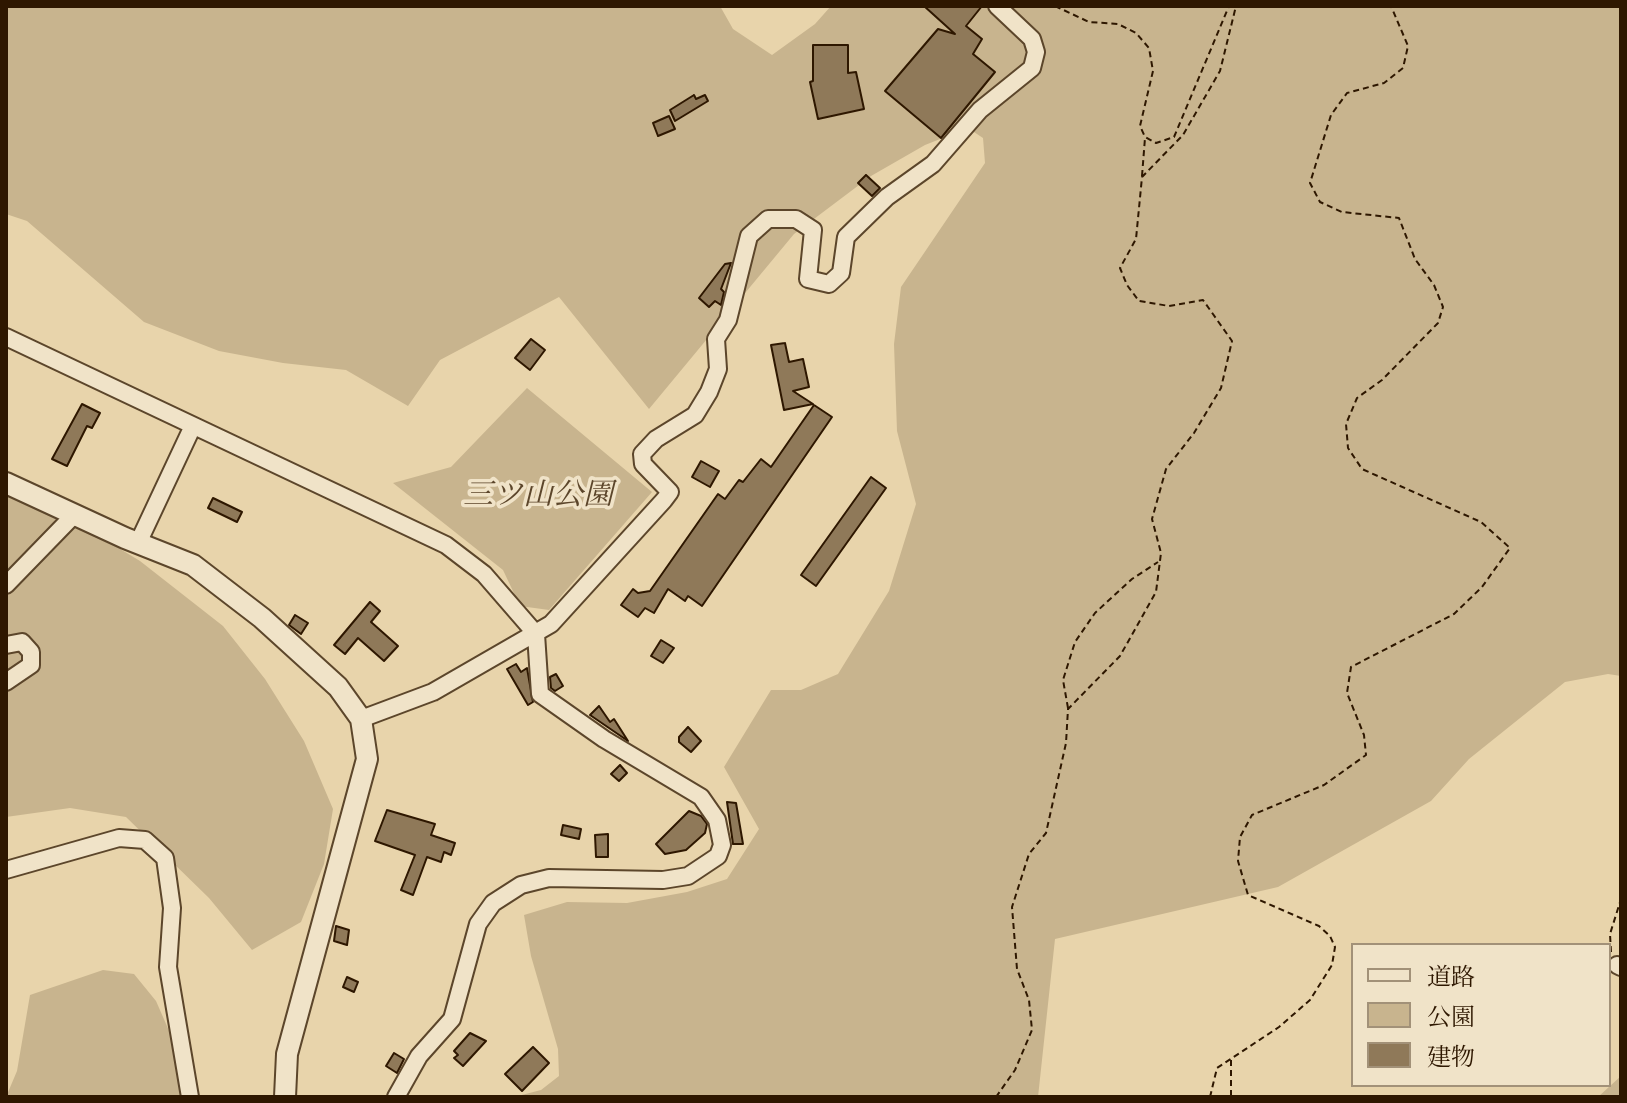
<!DOCTYPE html>
<meta charset="utf-8">
<style>
body{margin:0}
#map{position:relative;width:1627px;height:1103px;overflow:hidden;background:#e8d4ab;font-family:"IM FELL English","Noto Serif JP",serif}
canvas{display:block}
.frame{position:absolute;inset:0;border:8px solid #2e1700;pointer-events:none}
.legend{position:absolute;left:1351px;top:943px;width:260px;height:144px;box-sizing:border-box;background:#f0e3c8;border:2px solid #a29178;margin:0;padding:10px 14px;list-style:none;font-size:24px;color:#2e1700}
.legend li{display:flex;align-items:center;gap:16px;height:40px}
.legend b{width:40px;border:2px solid #a29178}
</style>
<div id="map">
<canvas width="1627" height="1103"></canvas>
<div class="frame"></div>
<ul class="legend">
<li><b style="height:10px;background:#f0e3c8"></b>道路</li>
<li><b style="height:22px;background:#c8b48e"></b>公園</li>
<li><b style="height:22px;background:#8f7959"></b>建物</li>
</ul>
</div>
<script>
const c = document.querySelector('canvas').getContext('2d');
c.lineJoin = 'round';
function fillPath(path, color) { c.fillStyle = color; c.fill(path, 'evenodd'); }
const poly = rows => new Path2D(rows.map(r => 'M' + r).join(''));
function stroke(path, color, width, dash) { c.strokeStyle = color; c.lineWidth = width; c.lineCap = dash ? 'butt' : 'round'; c.setLineDash(dash || []); c.stroke(path); }
function drawText(font, color, halo, rows, align = 'center') {
  c.font = font + ' "IM FELL English","Noto Serif JP",serif'; c.lineWidth = 7; c.setLineDash([]); c.textBaseline = 'middle'; c.strokeStyle = halo; c.fillStyle = color; for (const [text, x, y, turn = 0] of rows) {
    c.save(); c.translate(x, y); c.rotate((+turn || 0) * Math.PI / 180); c.textAlign = isNaN(turn) ? turn : align; if (halo) c.strokeText(text, 0, 0); c.fillText(text, 0, 0); c.restore();
  }
}
fillPath(poly([
 [6,6,720,6,733,29,772,55,815,24,831,6,1621,6,1621,676,1608,674,1565,682,1469,759,1431,801,1278,887,1055,939,1038,1097,514,1097,541,1090,559,1076,558,1049,531,956,524,915,567,902,627,903,687,892,727,879,759,829,724,767,771,690,801,690,838,674,889,591,916,504,897,431,894,344,901,287,985,163,983,138,968,128,925,145,871,176,794,234,649,409,559,297,440,360,408,406,346,370,283,363,219,351,144,322,27,221,6,214],
 [527,388,652,492,549,610,520,606,503,570,393,483,451,467],
 [6,480,140,561,223,626,265,679,304,741,333,809,324,864,301,922,252,950,209,898,126,817,70,808,6,817],
 [103,970,134,974,156,1001,198,1097,6,1097,17,1071,30,995],
 [1621,1076,1621,1097,1598,1097]
]), '#c8b48e');
const building = poly([
 [924,6,982,6,966,26,982,39,973,54,995,72,941,138,885,91,938,29,955,34,924,6],
 [813,45,848,45,848,73,856,72,864,109,818,119,810,82,813,81,813,45],
 [694,95,696,99,705,95,708,101,675,121,670,110,694,95],
 [669,116,675,129,658,136,653,123,669,116],
 [866,175,880,188,872,196,858,183,866,175],
 [731,263,721,289,724,292,721,305,715,301,709,307,699,298,725,264,731,263],
 [531,339,545,350,530,370,515,358,531,339],
 [785,343,789,362,803,359,809,387,793,391,813,404,784,410,771,345,785,343],
 [82,404,100,413,92,428,87,426,67,466,52,459,82,404],
 [814,405,832,417,702,606,688,596,685,601,668,589,654,613,645,608,638,617,621,605,633,589,638,593,650,591,718,494,725,499,739,480,743,482,761,459,771,467,814,405],
 [701,461,719,471,710,487,692,477,701,461],
 [871,477,886,488,816,586,801,575,871,477],
 [213,498,242,512,237,522,208,508,213,498],
 [370,602,380,611,371,622,398,646,384,661,358,638,345,654,334,645,370,602],
 [295,615,308,623,301,634,289,625,295,615],
 [661,640,674,648,663,663,651,656,661,640],
 [516,664,521,672,527,668,533,702,528,705,507,669,516,664],
 [556,674,563,686,555,691,551,688,550,677,556,674],
 [599,706,610,722,614,719,628,741,590,715,599,706],
 [688,727,701,741,691,752,679,742,679,737,688,727],
 [620,765,627,773,619,781,611,774,620,765],
 [727,802,736,803,743,844,733,844,727,802],
 [387,810,435,824,431,835,455,843,451,855,444,852,441,862,427,857,413,895,401,890,415,855,375,841,387,810],
 [689,811,701,816,707,824,705,833,686,850,665,854,656,844,689,811],
 [563,825,581,829,579,839,561,835,563,825],
 [608,834,608,857,596,857,595,835,608,834],
 [336,926,349,930,347,945,334,941,336,926],
 [347,977,358,982,354,992,343,987,347,977],
 [470,1033,486,1041,463,1066,454,1058,458,1055,454,1051,470,1033],
 [533,1047,549,1063,522,1091,505,1074,533,1047],
 [394,1053,404,1059,397,1073,386,1066,394,1053]
]);
fillPath(building, '#8f7959');
stroke(building, '#2e1700', 2);
const minor = poly([
 [6,337,446,545,484,574,536,634,540,694,604,739,701,797,717,820,722,845,718,856,688,876,663,880,549,878,521,885,493,903,478,924,452,1019,419,1056,396,1097],
 [139,541,192,428],
 [6,585,74,515],
 [6,645,22,642,31,652,31,665,6,682],
 [361,719,433,692,551,624,664,500,670,492,643,464,642,454,656,439,695,415,709,392,718,369,716,339,728,320,749,236,768,219,796,219,813,230,808,279,829,284,841,273,846,237,887,197,933,164,980,110,1032,68,1036,52,1032,39,997,6],
 [6,870,119,838,145,840,165,858,172,908,168,967,190,1097],
 [1617,965,1621,967]
]);
const tertiary = poly([
 [6,483,125,538,193,565,262,618,338,687,361,719,367,759,287,1054,285,1097]
]);
stroke(minor, '#5c462b', 20);
stroke(tertiary, '#5c462b', 24);
stroke(poly([
 [1055,6,1089,22,1118,24,1136,33,1149,48,1153,71,1140,126,1145,137,1156,143,1174,137,1229,6],
 [1142,176,1145,138],
 [1068,708,1063,680,1075,642,1095,613,1132,579,1158,562],
 [1611,952,1610,934,1621,899],
 [1231,1060,1231,1097],
 [996,1097,1015,1070,1032,1030,1029,1000,1017,969,1012,907,1029,854,1046,833,1066,743,1068,709,1120,656,1156,592,1161,553,1152,519,1166,469,1194,433,1221,388,1232,341,1203,300,1169,306,1139,301,1127,285,1120,268,1136,239,1142,177,1183,135,1220,71,1236,6],
 [1210,1097,1217,1068,1279,1027,1310,1000,1332,965,1335,947,1330,936,1319,926,1248,895,1238,861,1240,837,1252,815,1324,785,1366,755,1364,735,1347,693,1351,667,1454,614,1482,587,1510,548,1481,522,1362,469,1348,448,1346,424,1357,398,1382,380,1438,323,1443,307,1434,285,1415,259,1399,218,1342,212,1320,202,1310,183,1331,115,1347,93,1384,83,1403,68,1408,46,1391,6]
]), '#2e1700', 2, [6, 4]);
stroke(minor, '#f0e3c8', 16);
stroke(tertiary, '#f0e3c8', 20);
drawText('italic 30px', '#5c462b', '#f0e3c8', [
 ["三ツ山公園",538,498]
]);
</script>
